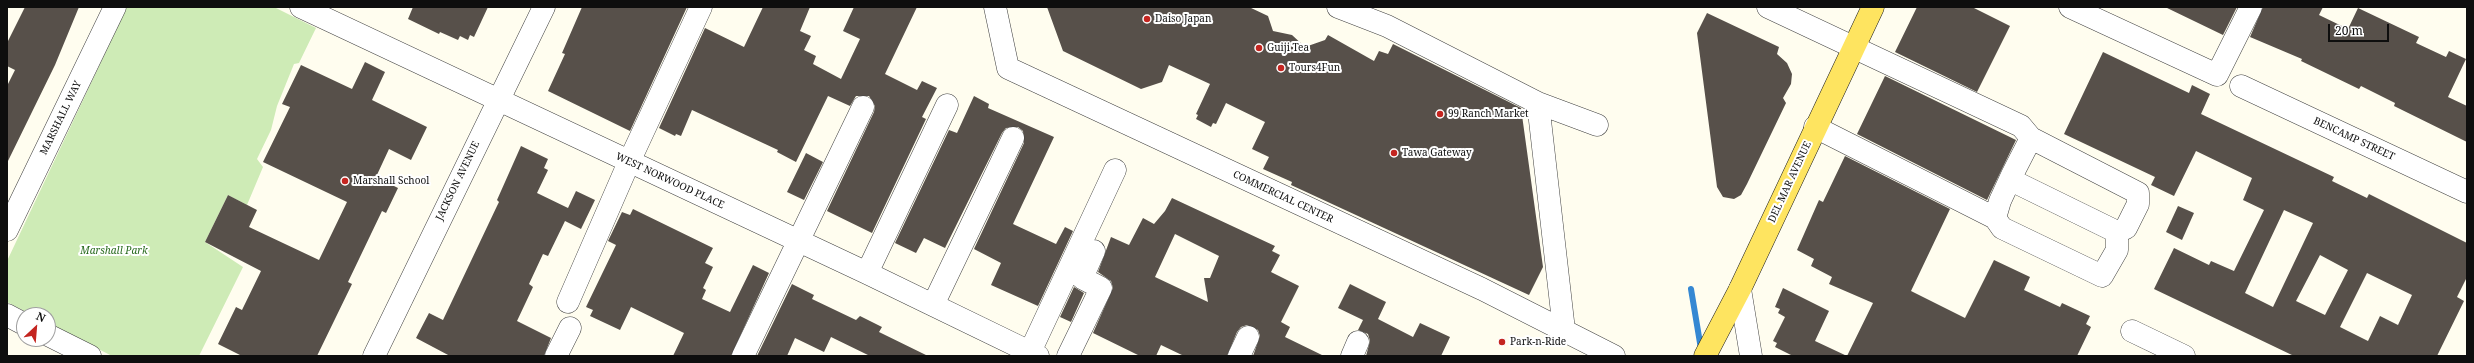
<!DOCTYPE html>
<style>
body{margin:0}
#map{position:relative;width:2474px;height:363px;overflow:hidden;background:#fffdef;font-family:"Noto Serif",serif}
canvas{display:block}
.frame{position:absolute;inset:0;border:8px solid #0e0e0e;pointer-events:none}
.north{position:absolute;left:16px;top:307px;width:40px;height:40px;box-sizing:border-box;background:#fff;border:1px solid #9f9f9f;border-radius:50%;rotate:26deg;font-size:11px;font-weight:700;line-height:16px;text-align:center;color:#0e0e0e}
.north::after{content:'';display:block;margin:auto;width:14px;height:18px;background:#c42520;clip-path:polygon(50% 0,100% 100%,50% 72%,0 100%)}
.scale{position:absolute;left:2328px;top:24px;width:61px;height:18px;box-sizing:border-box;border:2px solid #0e0e0e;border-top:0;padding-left:5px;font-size:12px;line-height:14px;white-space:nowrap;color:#0e0e0e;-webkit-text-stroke:3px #fff;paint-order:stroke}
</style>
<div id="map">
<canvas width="2474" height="363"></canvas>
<div class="frame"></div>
<div class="north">N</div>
<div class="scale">20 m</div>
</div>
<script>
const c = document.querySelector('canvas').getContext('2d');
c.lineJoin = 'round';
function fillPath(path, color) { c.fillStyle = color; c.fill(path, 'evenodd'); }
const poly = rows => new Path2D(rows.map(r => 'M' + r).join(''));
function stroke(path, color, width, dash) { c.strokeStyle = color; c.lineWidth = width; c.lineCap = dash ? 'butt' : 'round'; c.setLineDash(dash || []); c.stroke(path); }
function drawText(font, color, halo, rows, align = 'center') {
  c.font = font + ' "Noto Serif",serif'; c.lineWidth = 4; c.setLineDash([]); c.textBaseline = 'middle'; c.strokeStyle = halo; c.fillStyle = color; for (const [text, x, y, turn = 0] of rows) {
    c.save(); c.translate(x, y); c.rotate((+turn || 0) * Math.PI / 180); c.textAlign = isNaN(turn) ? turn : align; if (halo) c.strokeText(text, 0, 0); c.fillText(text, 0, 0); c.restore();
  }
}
fillPath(poly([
 [127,7,274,7,316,28,299,63,294,64,277,106,271,130,257,159,263,167,247,205,228,195,205,242,243,267,199,356,112,356,48,323,48,315,32,315,7,302,7,261]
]), '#ceebb6');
stroke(poly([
 [1691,289,1701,349]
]), '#3588d3', 6);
fillPath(poly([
 [25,7,79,7,55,65,7,163,7,86,15,70,7,66,7,43],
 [413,7,488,7,474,37,470,35,468,40,460,36,458,40,440,32,439,34,408,19],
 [582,7,687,7,630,131,548,91,565,54,562,53],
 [763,7,810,7,800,31,811,36,804,50,816,56,813,64,841,79,860,39,843,31,854,7,917,7,885,74,917,90,922,81,937,88,922,117,926,119,872,233,827,211,874,112,875,106,869,96,856,96,850,106,828,96,796,162,777,152,778,150,692,110,681,136,676,134,675,136,659,128,705,28,744,47],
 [1047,7,1249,7,1268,16,1273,31,1292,35,1305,47,1325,40,1328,35,1374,61,1379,51,1388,54,1393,44,1521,108,1543,267,1529,295,1291,185,1292,182,1263,169,1269,157,1252,149,1265,122,1226,103,1216,124,1213,123,1211,127,1196,119,1198,115,1196,114,1210,84,1169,65,1162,82,1141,89,1063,51],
 [1917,7,1972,7,2010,26,1977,92,1895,52],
 [2165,7,2237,7,2223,35],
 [2263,7,2323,7,2319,15,2348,29,2358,8,2419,37,2416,43,2446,57,2449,51,2466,59,2448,97,2467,106,2467,142,2394,106,2395,103,2361,86,2359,89,2301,61,2302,59,2250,37],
 [1707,13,1779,47,1777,54,1787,63,1792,74,1791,84,1783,98,1786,103,1747,184,1741,195,1734,199,1723,197,1717,187,1697,33],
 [2103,52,2189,93,2192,85,2210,94,2201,114,2334,177,2332,181,2367,198,2369,194,2467,243,2467,277,2457,297,2464,301,2437,356,2294,356,2154,289,2174,248,2209,265,2211,261,2234,271,2264,210,2243,200,2252,178,2196,151,2174,196,2151,185,2155,177,2064,134],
 [2284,210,2313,223,2273,307,2245,293],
 [2320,255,2348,270,2325,315,2296,301],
 [2367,273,2412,295,2398,325,2380,316,2368,341,2340,327],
 [365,62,385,72,372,100,427,127,411,160,389,149,376,177,398,188,386,213,382,211,348,282,352,284,317,356,242,356,218,344,236,307,242,310,261,271,205,242,228,195,257,210,249,227,319,260,347,202,263,162,290,107,282,104,301,65,352,89],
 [1885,76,2016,140,1987,200,1857,134],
 [974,96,989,104,988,108,1054,137,1013,224,1056,244,1065,227,1073,231,1038,306,991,285,1001,263,974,249,1024,143,1023,131,1018,127,1006,128,1002,133,945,248,924,238,916,253,895,243,949,130,957,133],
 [521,146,548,159,544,168,548,170,537,193,568,208,576,191,595,200,581,229,565,221,548,256,543,254,529,284,533,287,517,321,551,338,544,356,450,356,416,338,429,313,443,320,497,206,499,202,497,200],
 [806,153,823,162,804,200,787,192],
 [1845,156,1950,209,1911,291,1965,318,1994,260,2030,277,2024,290,2060,307,2062,303,2090,316,2086,324,2091,327,2077,356,1847,356,1873,303,1829,284,1832,277,1811,266,1814,259,1797,250,1819,200,1823,202],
 [1172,198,1275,246,1272,251,1280,255,1271,272,1299,286,1281,322,1290,327,1285,337,1324,356,1253,356,1260,336,1258,330,1247,325,1241,327,1237,332,1227,356,1184,356,1161,345,1156,356,1140,356,1093,333,1113,288,1111,281,1098,272,1111,237,1129,245,1143,218,1154,224,1165,211],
 [1175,234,1219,256,1210,278,1204,278,1208,302,1155,277],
 [2178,206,2194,213,2182,240,2166,232],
 [633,209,713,248,705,263,713,267,703,288,706,290,702,299,730,312,753,265,769,273,731,356,673,356,684,333,631,307,620,330,590,316,593,310,586,307,616,245,608,241,622,212,630,215],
 [792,284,814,295,812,299,856,320,860,316,882,327,879,332,928,356,870,356,831,337,824,352,795,338,787,356,757,356],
 [1350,284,1386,302,1378,319,1413,337,1420,323,1450,337,1441,356,1366,356,1370,341,1368,334,1358,330,1363,320,1338,308],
 [1074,287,1084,293,1071,322,1060,317],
 [1783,288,1829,311,1815,341,1847,356,1793,356,1775,347,1777,343,1773,341,1785,317,1778,313,1780,309,1775,307]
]), '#57504a');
const minor = poly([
 [301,7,867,273,1038,356],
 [995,7,1008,68,1482,289,1614,356],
 [1338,7,1387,26,1538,103,1597,125],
 [1768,7,2021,126,2031,138,2138,193,2138,204,2126,228,2117,232,2017,183,2012,175,2031,138],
 [2070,7,2217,75,2251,7],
 [2241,86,2467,192],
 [1538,103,1564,330],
 [1815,127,1995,218],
 [2012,175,2000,201,1995,218,2002,228,2102,276,2117,250,2117,232],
 [7,230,115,7],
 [867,273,947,105],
 [1740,289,1751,356],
 [568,302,629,162,701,7],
 [933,305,1013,138],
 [7,315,24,324],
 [2132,331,2184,356],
 [48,335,90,356],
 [1030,352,1115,170],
 [374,356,544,7],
 [556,356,570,328],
 [743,356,863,107],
 [1068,356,1101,288,1082,278,1094,251],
 [1239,356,1248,337],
 [1352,356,1358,342]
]);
const major = poly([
 [1705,356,1740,289,1873,7]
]);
stroke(minor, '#414141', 23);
stroke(major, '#1f1f1f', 23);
stroke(minor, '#fff', 22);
stroke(major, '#fee460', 22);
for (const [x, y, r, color] of [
 [1147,19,4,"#c42520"],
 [1259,48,4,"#c42520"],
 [1281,68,4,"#c42520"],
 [1440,114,4,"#c42520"],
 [1394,153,4,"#c42520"],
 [345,181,4,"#c42520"],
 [1502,342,4,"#c42520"]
]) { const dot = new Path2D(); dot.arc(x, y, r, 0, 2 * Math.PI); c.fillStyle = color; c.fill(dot); stroke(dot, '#fff', 1.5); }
drawText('10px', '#0e0e0e', '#fff', [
 ["Daiso Japan",1155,19],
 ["Guiji Tea",1267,48],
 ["Tours4Fun",1289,68],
 ["99 Ranch Market",1448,114],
 ["Tawa Gateway",1402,153],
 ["Marshall School",353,181],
 ["Park-n-Ride",1510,342]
], 'left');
drawText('10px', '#0e0e0e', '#fff', [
 ["MARSHALL WAY",61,118,-64],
 ["BENCAMP STREET",2354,139,25],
 ["JACKSON AVENUE",458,181,-64],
 ["WEST NORWOOD PLACE",670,181,25],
 ["DEL MAR AVENUE",1790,182,-65],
 ["COMMERCIAL CENTER",1283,197,25]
]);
drawText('italic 10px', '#25681b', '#fff', [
 ["Marshall Park",114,251]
]);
</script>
